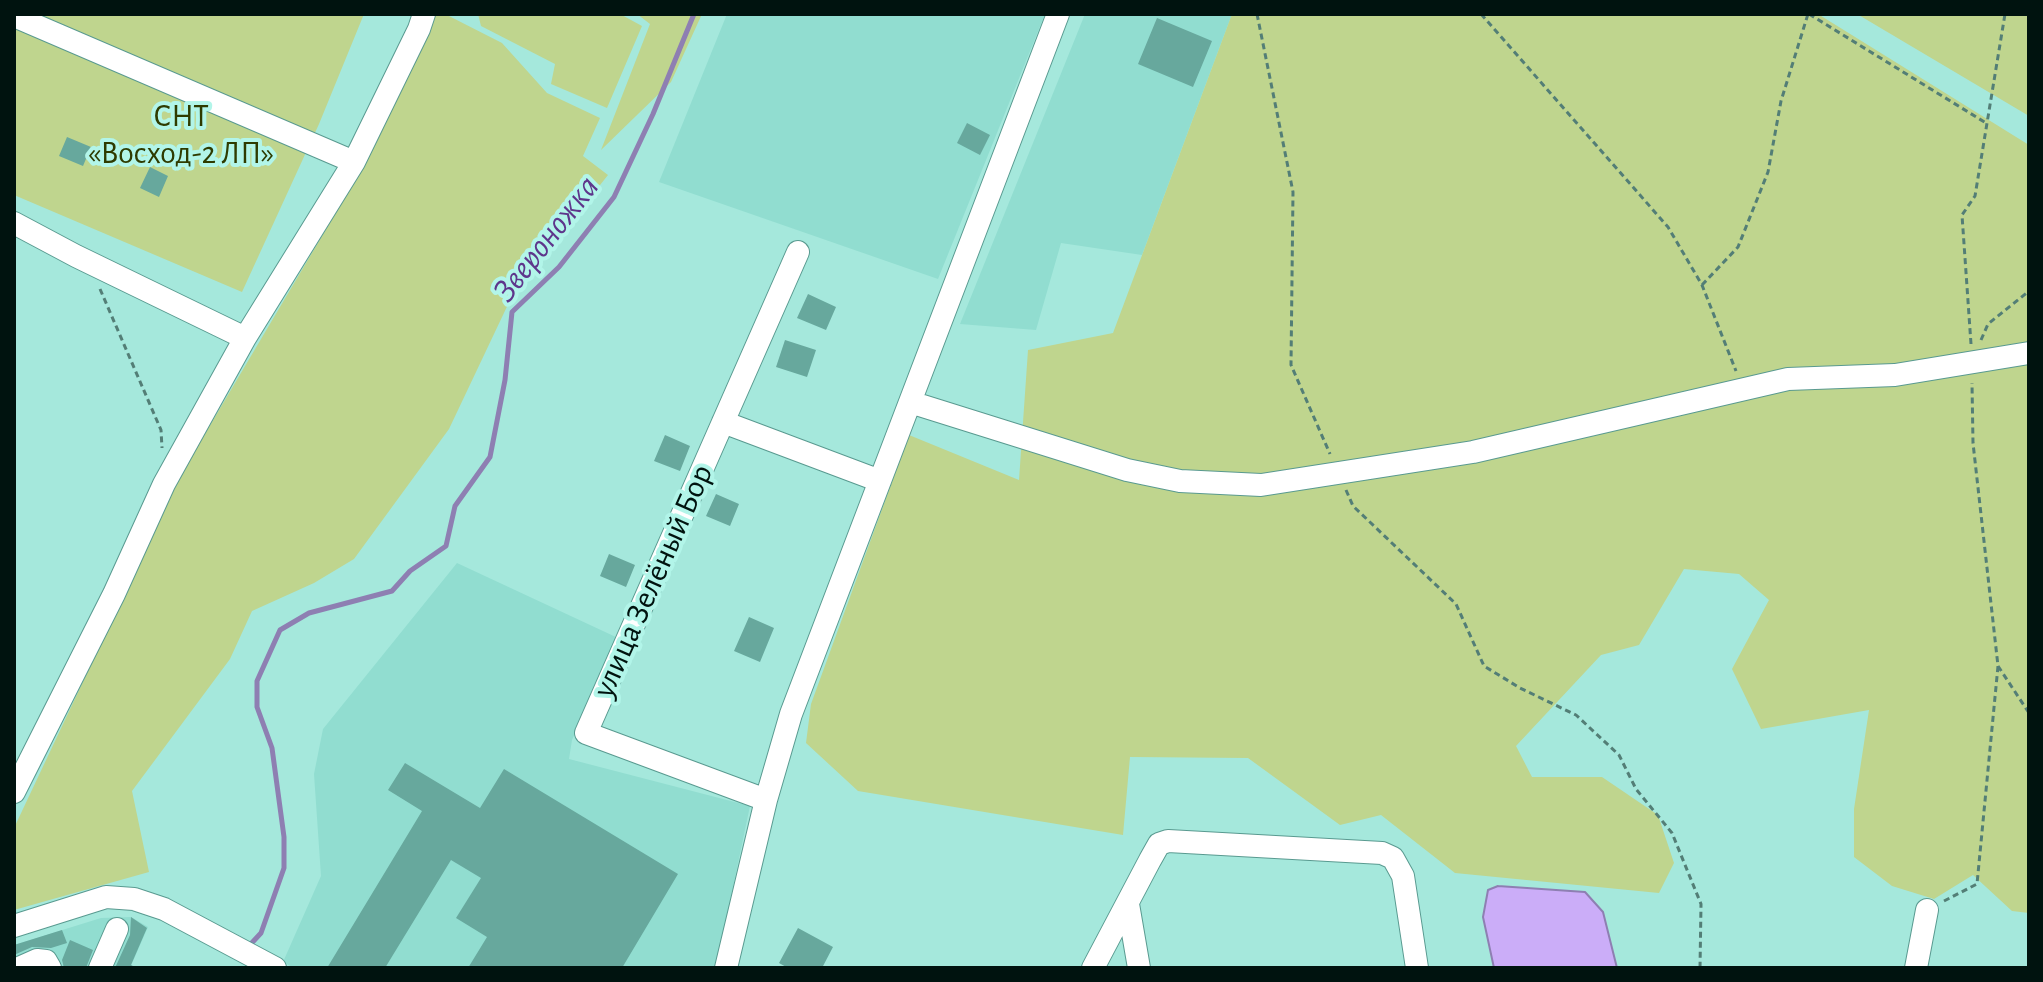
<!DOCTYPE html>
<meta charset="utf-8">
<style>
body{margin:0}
#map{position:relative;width:2043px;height:982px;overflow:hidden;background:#a5e8dc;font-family:"Alegreya Sans",sans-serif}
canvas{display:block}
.frame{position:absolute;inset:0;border:16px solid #00130f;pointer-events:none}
</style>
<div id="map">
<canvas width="2043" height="982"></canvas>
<div class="frame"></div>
</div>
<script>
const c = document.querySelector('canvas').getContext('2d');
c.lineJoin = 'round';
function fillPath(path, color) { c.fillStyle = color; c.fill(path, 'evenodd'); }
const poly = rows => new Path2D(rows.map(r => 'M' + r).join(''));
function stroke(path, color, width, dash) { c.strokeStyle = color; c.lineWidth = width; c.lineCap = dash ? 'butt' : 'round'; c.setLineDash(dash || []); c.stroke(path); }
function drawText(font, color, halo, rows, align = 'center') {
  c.font = font + ' "Alegreya Sans",sans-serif'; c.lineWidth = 8; c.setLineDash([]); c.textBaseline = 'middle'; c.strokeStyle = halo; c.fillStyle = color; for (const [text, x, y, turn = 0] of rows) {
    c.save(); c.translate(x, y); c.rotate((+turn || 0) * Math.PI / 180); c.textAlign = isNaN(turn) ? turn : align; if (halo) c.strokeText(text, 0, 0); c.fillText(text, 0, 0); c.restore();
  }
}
fillPath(poly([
 [727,14,1045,14,938,279,659,182],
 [1085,14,1232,14,1142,255,1061,243,1036,330,960,324],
 [457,563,618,638,572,740,569,759,750,806,716,968,294,968,283,962,321,876,314,774,323,729],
 [131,917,148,927,130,968,14,968,14,945,101,918]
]), '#91ddd0');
fillPath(poly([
 [14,14,364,14,319,124,242,292,14,195],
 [436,14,445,14,502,43,547,93,600,118,583,156,608,175,512,296,449,429,354,559,314,583,252,611,230,659,132,791,149,872,14,910,14,828,180,476,361,170],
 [478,14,620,14,642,26,607,108,551,84,555,64,481,26],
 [637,14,702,14,671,82,601,150,650,24],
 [1232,14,1818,14,2029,145,2029,913,2012,911,1973,875,1934,899,1892,886,1854,857,1854,809,1869,710,1761,729,1732,669,1769,600,1739,574,1684,569,1639,645,1601,655,1516,746,1532,777,1602,777,1658,815,1674,863,1659,893,1455,873,1381,815,1340,825,1248,758,1130,757,1123,835,858,791,806,743,811,704,909,435,1019,480,1028,350,1113,333],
 [1857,14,2029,14,2029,116]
]), '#bfd58e');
const water = poly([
 [1498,886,1585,892,1603,912,1617,968,1494,968,1483,917,1488,890,1498,886]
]);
fillPath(water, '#cbadf8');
stroke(water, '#8e7fb2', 2);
stroke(poly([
 [248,947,261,933,284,868,284,837,272,748,257,707,257,681,280,630,309,613,392,591,410,571,446,546,455,506,490,457,505,380,512,312,559,267,614,197,653,114,694,14]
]), '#8e7fb2', 5);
fillPath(poly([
 [1157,18,1212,41,1193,87,1138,64],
 [967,123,990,135,980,155,957,143],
 [67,137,91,147,83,166,59,156],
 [150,167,168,176,159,197,140,188],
 [808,294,836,307,826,330,797,318],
 [785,340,816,350,807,377,776,367],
 [665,435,690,446,680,471,654,461],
 [716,494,739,504,730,526,706,516],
 [609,554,635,565,626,587,600,576],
 [749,617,774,628,760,662,734,651],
 [405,763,480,808,504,769,678,874,622,968,468,968,487,937,456,918,481,878,451,860,385,968,327,968,422,811,388,790],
 [131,917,147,928,131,965,137,968,115,968,130,935],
 [798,928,833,947,822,968,788,968,779,963],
 [62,930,67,943,51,948,32,947,14,955,14,945],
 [70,940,93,950,86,968,64,968,62,960]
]), '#67a89d');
const minor = poly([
 [14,16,354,162],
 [14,223,76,256,245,338],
 [910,402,1127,470,1180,481,1261,485,1473,452,1788,379,1895,375,2029,353],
 [723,422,880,481],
 [14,792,114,594,164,484,245,338,354,162,419,29,424,14],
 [766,800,586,733,798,252],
 [1128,904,1139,968],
 [14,926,106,897,134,899,164,909,275,968],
 [19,968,37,960,46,961,50,968],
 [100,968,117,929],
 [726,968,766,800,791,714,1058,14],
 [1093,968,1150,860,1159,844,1168,841,1382,853,1393,858,1403,876,1417,968],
 [1916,968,1927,910]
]);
stroke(minor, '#599a90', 24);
stroke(poly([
 [1257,14,1293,192,1291,365,1330,454],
 [1481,14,1668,227,1702,285,1736,371],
 [1809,14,1986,123],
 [1702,285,1738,247,1768,172,1781,101,1808,14],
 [100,289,161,430,162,448],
 [1981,340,1988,324,2029,291],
 [1971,344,1962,215,1975,196,2005,14],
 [1346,490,1353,506,1456,604,1484,666,1520,688,1576,715,1619,755,1636,789,1672,833,1701,904,1700,968],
 [1998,666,2029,713],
 [1944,901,1977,884,1998,666,1973,443,1972,383]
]), '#537e76', 3, [6, 4]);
stroke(minor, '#fff', 22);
drawText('32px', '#2e3b00', '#b2f5e9', [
 ["СНТ",181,116],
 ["«Восход-2 ЛП»",181,153]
]);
drawText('32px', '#00130f', '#b2f5e9', [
 ["улица Зелёный Бор",653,581,-66]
]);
drawText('italic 34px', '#5e368b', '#b2f5e9', [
 ["Звероножка",546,239,-52]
]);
</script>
